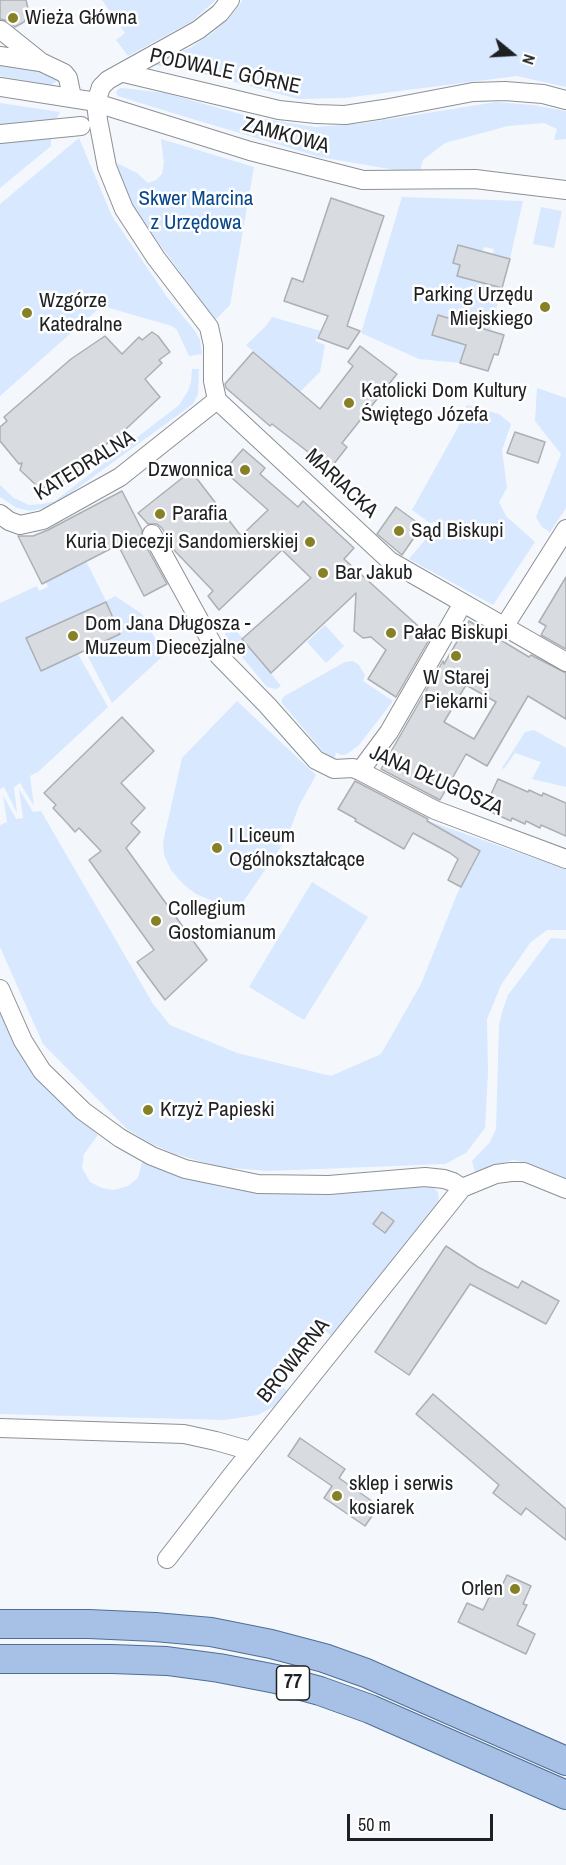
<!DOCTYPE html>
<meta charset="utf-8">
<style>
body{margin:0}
#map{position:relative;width:566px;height:1865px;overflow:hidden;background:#f4f8fc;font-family:"Archivo Narrow",sans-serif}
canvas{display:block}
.north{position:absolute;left:482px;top:24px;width:60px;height:60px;-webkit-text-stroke:4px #fff;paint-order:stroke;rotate:108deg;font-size:16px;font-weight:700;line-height:24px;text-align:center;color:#1f2022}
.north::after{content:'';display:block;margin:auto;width:21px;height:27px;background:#1f2022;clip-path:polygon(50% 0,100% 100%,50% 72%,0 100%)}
.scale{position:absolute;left:347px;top:1814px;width:146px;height:27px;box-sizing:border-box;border:3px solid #1f2022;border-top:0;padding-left:8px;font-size:18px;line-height:21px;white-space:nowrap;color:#1f2022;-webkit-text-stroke:4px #fff;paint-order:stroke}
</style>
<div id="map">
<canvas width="566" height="1865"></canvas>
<div class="north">N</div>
<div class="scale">50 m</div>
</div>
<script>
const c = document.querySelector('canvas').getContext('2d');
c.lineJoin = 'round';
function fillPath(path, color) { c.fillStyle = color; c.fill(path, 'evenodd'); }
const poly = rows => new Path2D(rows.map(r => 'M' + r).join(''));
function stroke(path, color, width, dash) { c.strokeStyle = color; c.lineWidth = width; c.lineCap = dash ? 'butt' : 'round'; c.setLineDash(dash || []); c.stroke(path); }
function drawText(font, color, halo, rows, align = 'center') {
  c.font = font + ' "Archivo Narrow",sans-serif'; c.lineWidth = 5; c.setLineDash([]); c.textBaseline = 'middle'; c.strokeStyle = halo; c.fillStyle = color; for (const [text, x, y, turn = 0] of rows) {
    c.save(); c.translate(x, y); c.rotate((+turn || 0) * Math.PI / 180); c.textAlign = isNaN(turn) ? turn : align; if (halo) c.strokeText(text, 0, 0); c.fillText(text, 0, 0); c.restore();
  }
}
fillPath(poly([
 [102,0,216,0,191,22,128,56,116,40,125,33],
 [243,0,566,0,566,87,517,76,345,98,298,99,185,69,154,65,154,61,190,48,211,34,228,19],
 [0,62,24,64,56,78,57,81,51,85,0,76],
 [122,88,165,93,251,117,316,127,365,123,496,102,533,105,566,111,566,139,554,140,557,129,544,123,508,126,445,143,423,160,420,171,395,170,320,157,176,114,118,96,116,93,118,89],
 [0,103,60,112,57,118,50,123,0,131],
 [51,134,51,146,0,188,0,139],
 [79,138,112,216,167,297,195,331,200,340,202,354,189,356,177,330,172,326,106,307,97,310,0,396,0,204],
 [161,139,254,167,230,305,215,320,136,212,119,173,117,163,137,173,148,183,156,180,162,174,164,163],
 [402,197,523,201,510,259,493,254,494,249,484,247,482,252,453,263,460,265,457,276,502,288,490,331,438,315,433,335,466,345,460,363,419,359,361,333],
 [541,207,562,211,554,248,533,244],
 [272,317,321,331,315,341,325,345,320,372,300,392,246,345,266,326],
 [192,369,199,369,198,394,193,404,53,506,30,511,17,508,0,497,0,485,14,498,29,505,43,504,55,501,179,405,188,391,191,382],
 [537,388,566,398,566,508,550,532,542,527,536,517,561,454,535,421],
 [467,405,499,414,511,424,502,450,507,488,499,502,506,516,535,542,493,605,409,559,441,521,430,523,412,510,457,429],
 [86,561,106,601,115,596,142,614,164,655,112,703,85,651,120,634,106,602,27,638,41,671,78,654,108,707,38,772,30,776,34,806,20,783,14,787,17,813,4,787,0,789,0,603,37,586,39,591,48,587,46,582],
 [232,625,281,686,276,689,267,687,227,639,225,634,227,628],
 [325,625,344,646,326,663,307,642],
 [353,661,359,665,365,675,363,681,393,701,359,745,347,754,341,755,335,752,336,755,333,759,324,753,281,702,283,697,288,694,345,662],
 [237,701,316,775,299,806,287,838,243,902,236,906,226,906,196,894,183,884,171,870,164,855,163,842,182,758],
 [534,730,566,748,566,787,532,779,541,762,515,753,504,769,502,768,525,732],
 [19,789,33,812,41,811,153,1004,170,1025,237,1053,331,1076,381,1054,421,984,457,894,480,851,428,821,566,869,566,930,547,930,530,943,501,985,487,1019,488,1073,485,1128,466,1153,445,1164,268,1171,220,1167,175,1154,150,1143,127,1129,43,1044,0,947,0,825,7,822,3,795,16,819,23,818],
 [312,882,368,917,304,1020,249,987],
 [551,938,566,939,566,1179,529,1163,513,1160,475,1172,472,1161,490,1142,496,1129,499,1025,503,1009,508,995],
 [0,1011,66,1107,98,1135,84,1154,82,1168,90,1182,102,1188,114,1190,128,1186,138,1178,142,1162,226,1188,326,1192,422,1185,432,1187,438,1192,439,1201,332,1336,319,1326,276,1381,288,1392,273,1407,258,1415,224,1420,0,1414]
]), '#d7e8ff');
const building = poly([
 [0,0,26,0,29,13,24,22,15,27,8,21,0,19,0,0],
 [331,198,384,216,347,326,360,331,348,349,318,338,328,316,284,301,292,278,303,282,331,198],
 [458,245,510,259,502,288,457,276,460,265,453,263,458,245],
 [438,315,504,335,498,355,494,354,488,371,460,363,466,345,432,335,438,315],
 [152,332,158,336,170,352,159,360,162,363,145,379,160,397,111,443,110,441,56,488,53,485,42,488,37,486,20,470,22,463,19,464,0,441,0,427,7,421,4,417,71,359,105,336,122,354,139,337,142,340,152,332],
 [360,346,397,374,342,443,347,447,330,469,272,424,270,426,226,388,225,384,253,352,320,409,353,366,348,362,360,346],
 [515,432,545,442,538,463,507,453,515,432],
 [243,449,265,468,260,474,298,507,303,501,354,548,344,559,427,634,430,638,396,697,368,679,386,650,371,637,363,638,354,631,356,593,271,673,242,639,311,578,282,550,219,610,208,596,213,591,174,550,162,528,157,524,148,524,138,513,191,471,241,536,268,510,224,471,243,449],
 [122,491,142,530,142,539,167,584,144,596,118,545,42,584,18,536,33,536,48,530,122,491],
 [396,507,422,526,402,555,377,534,396,507],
 [566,577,566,649,541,635,546,626,539,622,566,577],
 [106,602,120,634,41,671,26,638,106,602],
 [469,621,529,657,531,655,566,673,566,719,528,696,487,766,466,754,440,800,381,769,443,661,444,664,469,621],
 [466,685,496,702,474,739,444,722,466,685],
 [122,717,154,751,121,783,145,808,131,823,140,832,126,848,207,960,165,1000,137,962,154,950,89,860,101,851,79,828,75,832,68,824,53,808,56,805,44,793,122,717],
 [498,779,528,792,529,790,542,796,543,793,566,803,566,836,541,825,540,828,526,821,525,824,512,818,511,821,484,809,498,779],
 [355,781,428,819,427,821,480,851,461,887,448,880,458,859,450,853,413,833,404,849,355,821,356,819,338,809,355,781],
 [382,1212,394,1221,385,1233,373,1224,382,1212],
 [446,1246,478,1267,518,1288,522,1281,559,1301,546,1324,470,1284,409,1375,375,1352,446,1246],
 [433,1394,566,1509,566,1540,526,1508,521,1515,493,1493,499,1485,416,1414,433,1394],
 [300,1438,345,1469,339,1478,379,1506,365,1526,324,1498,332,1486,288,1456,300,1438],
 [507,1575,531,1586,523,1604,527,1605,517,1625,535,1634,526,1654,458,1622,467,1603,483,1610,493,1589,499,1592,507,1575]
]);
fillPath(building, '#d8dbe0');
stroke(building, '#acafb4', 1.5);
const street = poly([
 [230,0,220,13,198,30,108,80,101,87,96,103,98,120,107,167,124,209,156,258,209,327,213,345,213,381,217,400,390,561,566,662],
 [1,30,41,62,64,73,68,78,72,97],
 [0,56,40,62],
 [124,73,279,110,316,114,345,115,384,109,473,92,505,91,543,94,566,100],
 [0,87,90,101,250,151,363,180,475,179,566,190],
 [0,134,81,126],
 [0,514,9,521,20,525,43,520,120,477,217,400],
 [152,534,219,656,267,705,316,760,334,769,353,768,360,771,435,810,566,859],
 [504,627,566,529],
 [360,771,389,732,463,603],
 [0,989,23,1041,42,1071,83,1111,120,1138,152,1156,185,1169,258,1184,329,1185,425,1177,444,1179,453,1182,462,1188],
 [0,1428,184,1434,216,1441,251,1451],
 [167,1559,232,1475,462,1188,496,1174,511,1172,524,1172,566,1189]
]);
const primary = poly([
 [0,1624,89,1624,155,1627,211,1632,271,1644,324,1658,366,1673,566,1761],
 [0,1659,112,1659,167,1661,219,1668,276,1679,320,1691,370,1709,566,1795]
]);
stroke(street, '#8d9094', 20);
stroke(primary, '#506e95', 30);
stroke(street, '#fff', 18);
stroke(primary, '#a6c1e5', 28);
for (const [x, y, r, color] of [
 [13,18,6,"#868027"],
 [545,307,6,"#868027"],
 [27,313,6,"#868027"],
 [349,403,6,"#868027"],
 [245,470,6,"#868027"],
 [160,514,6,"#868027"],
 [399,531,6,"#868027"],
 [310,542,6,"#868027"],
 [323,573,6,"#868027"],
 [391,633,6,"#868027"],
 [73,636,6,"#868027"],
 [456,656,6,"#868027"],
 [217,848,6,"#868027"],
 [156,921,6,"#868027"],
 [148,1110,6,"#868027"],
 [337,1496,6,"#868027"],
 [515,1589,6,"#868027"]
]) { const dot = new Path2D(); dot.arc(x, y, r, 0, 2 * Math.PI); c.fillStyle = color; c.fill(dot); stroke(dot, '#fff', 2); }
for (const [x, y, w] of [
 [293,1683,33]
]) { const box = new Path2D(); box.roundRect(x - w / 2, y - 17, w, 34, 4.5); c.fillStyle = '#fff'; c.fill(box); stroke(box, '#1f2022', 1.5); }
drawText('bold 20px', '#1f2022', null, [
 ["77",293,1683]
]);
drawText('21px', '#1f2022', '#fff', [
 ["Wieża Główna",25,18],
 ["Parking Urzędu",533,295,"right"],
 ["Miejskiego",533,319,"right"],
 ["Wzgórze",39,301],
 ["Katedralne",39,325],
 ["Katolicki Dom Kultury",361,391],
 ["Świętego Józefa",361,415],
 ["Dzwonnica",233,470,"right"],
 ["Parafia",172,514],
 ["Sąd Biskupi",411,531],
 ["Kuria Diecezji Sandomierskiej",298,542,"right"],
 ["Bar Jakub",335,573],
 ["Dom Jana Długosza -",85,624],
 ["Muzeum Diecezjalne",85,648],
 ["Pałac Biskupi",403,633],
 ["W Starej",456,678,"center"],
 ["Piekarni",456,702,"center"],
 ["I Liceum",229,836],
 ["Ogólnokształcące",229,860],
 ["Collegium",168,909],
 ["Gostomianum",168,933],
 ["Krzyż Papieski",160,1110],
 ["sklep i serwis",349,1484],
 ["kosiarek",349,1508],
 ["Orlen",503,1589,"right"]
], 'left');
drawText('21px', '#1f2022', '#fff', [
 ["PODWALE GÓRNE",225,72,12],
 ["ZAMKOWA",286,136,15],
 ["KATEDRALNA",85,466,-32],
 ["MARIACKA",341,484,43],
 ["JANA DŁUGOSZA",436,781,24],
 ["BROWARNA",294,1361,-51]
]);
drawText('21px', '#07478a', '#fff', [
 ["Skwer Marcina",196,199],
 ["z Urzędowa",196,223]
]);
</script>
